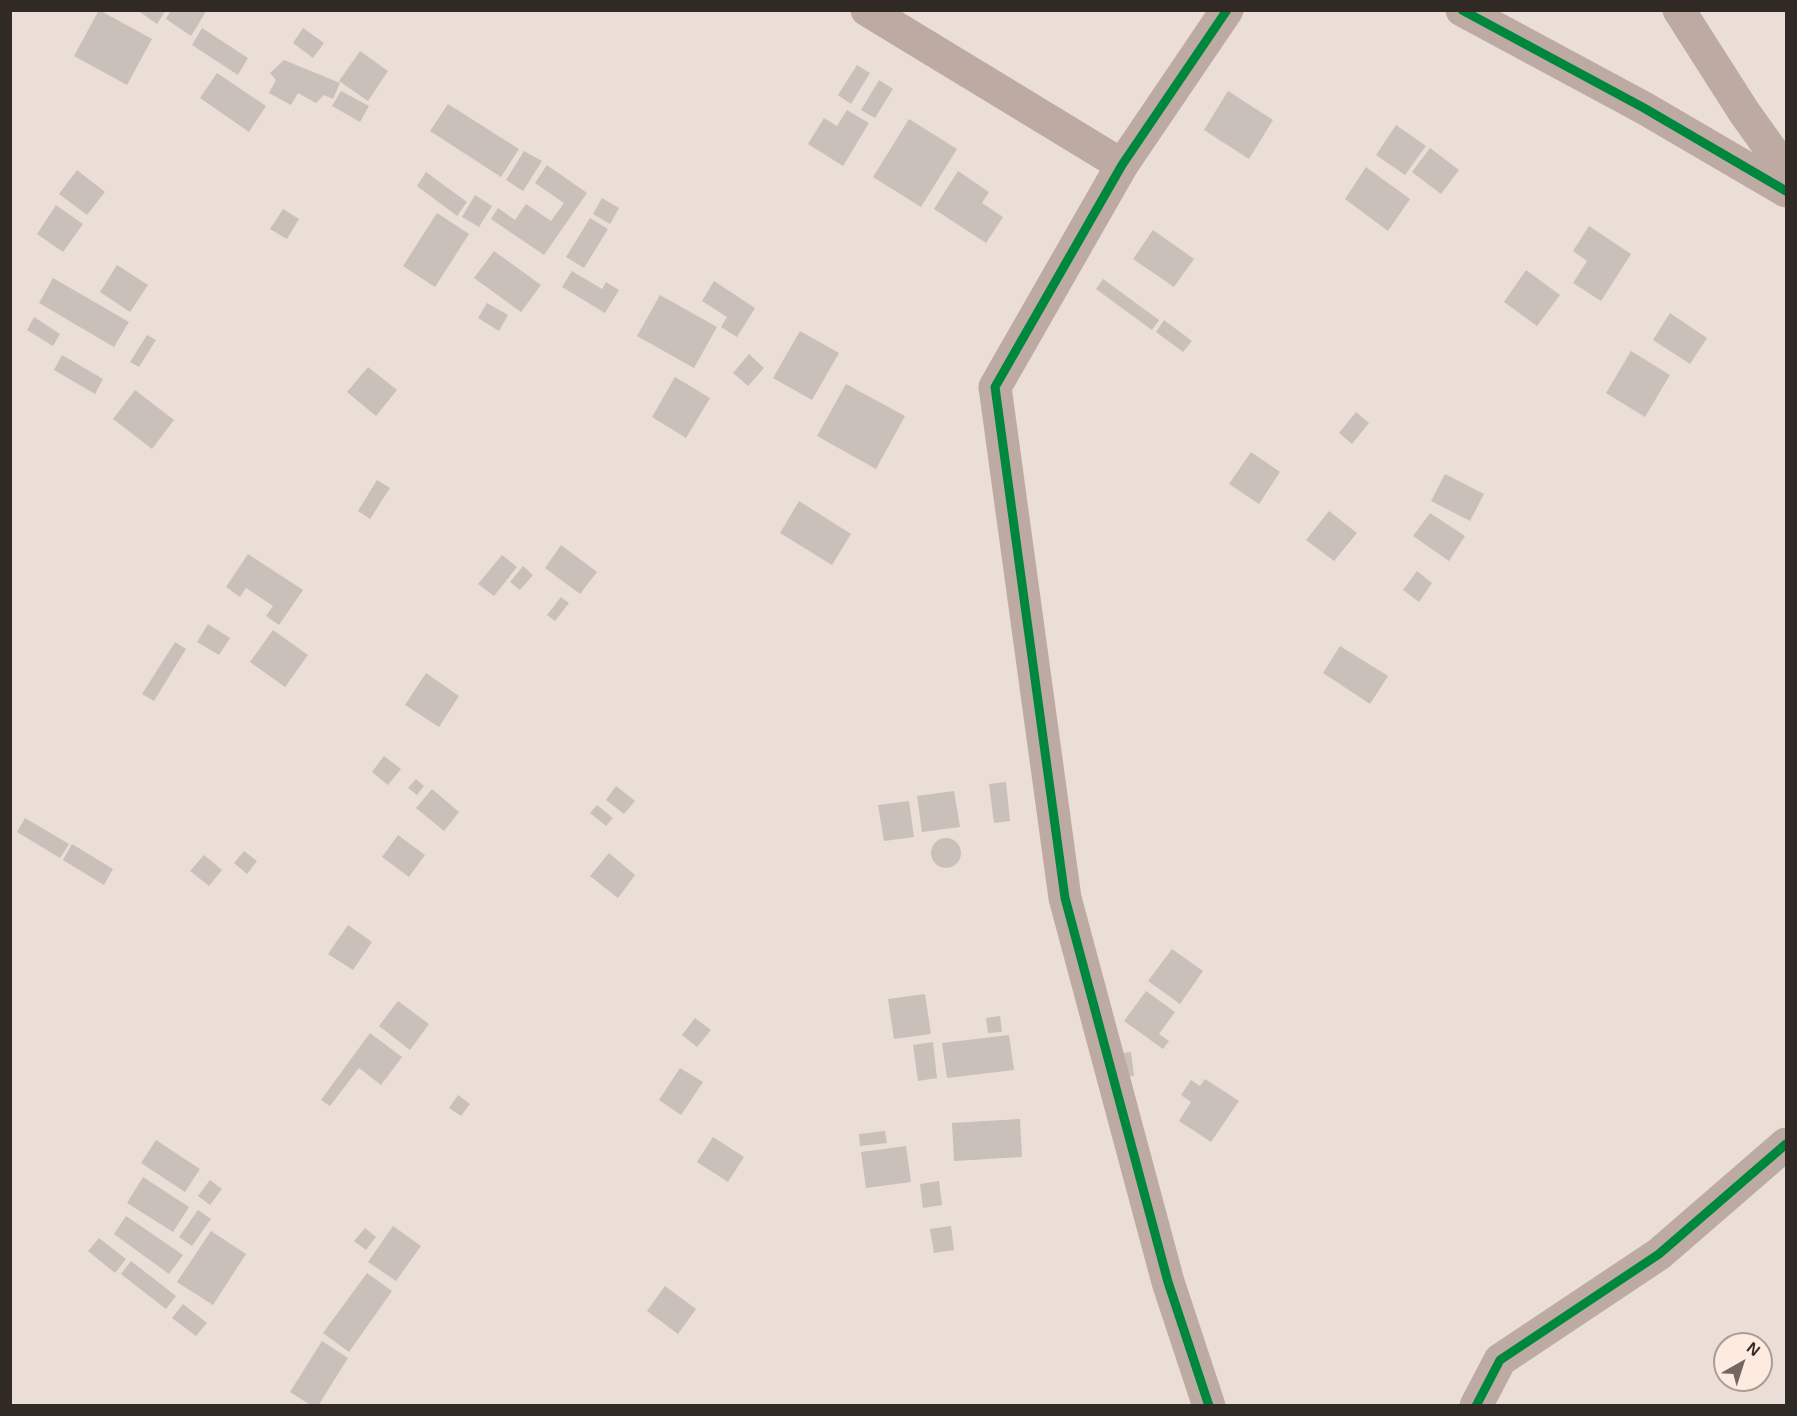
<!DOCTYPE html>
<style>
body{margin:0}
#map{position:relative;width:1797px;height:1416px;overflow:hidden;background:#ebded6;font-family:Arial,sans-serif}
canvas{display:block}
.frame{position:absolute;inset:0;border:12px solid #312924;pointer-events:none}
.north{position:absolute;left:1713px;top:1332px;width:60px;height:60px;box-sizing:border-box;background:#fdebdf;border:2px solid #ab9d94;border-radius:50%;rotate:39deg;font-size:16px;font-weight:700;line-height:24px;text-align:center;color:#312924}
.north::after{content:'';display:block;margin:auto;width:21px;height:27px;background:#726862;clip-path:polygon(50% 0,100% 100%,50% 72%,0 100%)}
</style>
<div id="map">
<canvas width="1797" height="1416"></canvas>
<div class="frame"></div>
<div class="north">N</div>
</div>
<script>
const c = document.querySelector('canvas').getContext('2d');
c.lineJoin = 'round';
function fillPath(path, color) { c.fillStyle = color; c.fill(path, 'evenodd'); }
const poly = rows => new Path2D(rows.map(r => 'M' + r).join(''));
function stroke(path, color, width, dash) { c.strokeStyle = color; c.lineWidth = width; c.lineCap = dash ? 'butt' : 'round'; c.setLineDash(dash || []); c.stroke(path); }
fillPath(poly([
 [99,10,152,39,127,85,74,56],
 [137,10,166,10,157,24],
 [171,10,207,10,191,36,166,19],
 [202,28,248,58,238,75,192,45],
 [303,28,324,43,313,58,293,43],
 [360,51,388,71,368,101,339,81],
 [284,60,340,83,333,99,324,95,316,103,298,93,291,105,269,93,276,80,270,73],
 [857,65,870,73,851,104,838,95],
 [217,73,266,106,249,132,200,98],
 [879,80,893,89,875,118,861,110],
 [341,91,369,106,360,122,332,106],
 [1228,91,1273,120,1249,159,1204,130],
 [448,104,519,149,501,177,430,131],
 [847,110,869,123,843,166,808,144,824,118,837,126],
 [909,119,957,149,921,207,873,177],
 [1396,125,1426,146,1405,175,1376,155],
 [1430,148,1459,170,1441,194,1412,172],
 [524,151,542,161,523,191,506,180],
 [547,165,587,193,544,255,491,219,498,208,515,220,526,204,551,221,564,203,535,183],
 [1366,167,1410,199,1388,231,1345,199],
 [77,170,105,192,87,215,59,194],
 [958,171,989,192,982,203,1003,217,986,243,934,209],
 [426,172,467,202,457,216,417,186],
 [475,195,492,206,479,227,462,217],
 [602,198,619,208,610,224,593,214],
 [56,205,83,224,63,252,37,234],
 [283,209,299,219,287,239,270,229],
 [437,213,469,234,435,287,403,266],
 [590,218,608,229,584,268,566,257],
 [1589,226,1631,254,1601,301,1573,283,1587,261,1573,251],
 [1153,230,1194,259,1174,287,1133,259],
 [494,251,541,285,521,312,474,278],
 [117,265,148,285,130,312,100,292],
 [1526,270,1560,295,1537,326,1504,302],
 [572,271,602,289,606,282,619,290,605,313,562,287],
 [53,278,129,322,114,347,39,303],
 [1103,279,1159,320,1152,330,1096,289],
 [714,281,755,308,737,337,721,327,727,317,702,301],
 [660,295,717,327,694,368,637,336],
 [487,303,508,315,499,331,478,318],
 [1670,313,1707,338,1690,364,1653,340],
 [34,317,60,334,53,346,27,330],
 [1164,320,1192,341,1183,352,1156,332],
 [800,331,839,353,812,400,773,378],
 [147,335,156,340,139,367,130,362],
 [1631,351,1670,375,1645,417,1606,393],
 [749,354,764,368,748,386,733,373],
 [62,355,103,379,95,394,54,370],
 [368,367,397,390,376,416,347,392],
 [675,377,710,398,686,438,652,417],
 [846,384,905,416,876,469,817,436],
 [135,390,174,420,152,449,113,419],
 [1356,412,1369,423,1352,444,1339,433],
 [1251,452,1280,472,1259,504,1229,484],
 [1445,474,1484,494,1470,521,1431,501],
 [377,480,390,488,370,519,358,511],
 [799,501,851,534,832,565,780,533],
 [1329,511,1357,533,1334,561,1306,540],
 [1430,513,1465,536,1449,561,1413,536],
 [561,545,597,572,580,594,545,568],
 [248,554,303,590,279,625,266,616,273,606,246,588,240,597,226,587],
 [502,555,517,567,494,596,478,584],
 [523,566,533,575,520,590,510,582],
 [1417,571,1432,583,1419,602,1403,590],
 [561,597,569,603,555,621,547,615],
 [208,624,230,638,219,655,197,642],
 [273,630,308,655,285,687,250,662],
 [175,642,186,649,154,701,142,694],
 [1340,646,1388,676,1370,704,1323,673],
 [426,673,459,696,439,727,405,705],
 [384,756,401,769,388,785,372,772],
 [416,779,424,786,417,795,408,788],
 [1006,782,1010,821,994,823,989,784],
 [616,786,635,801,624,814,606,800],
 [432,789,459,812,444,831,416,808],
 [954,791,960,827,922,832,917,796],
 [909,801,914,837,884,841,878,805],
 [597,805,613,818,606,826,590,813],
 [25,818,69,844,60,858,17,832],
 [398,835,425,855,409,877,382,857],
 '931 853a15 15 0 1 1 30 0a15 15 0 1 1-30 0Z',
 [72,844,113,869,104,885,63,860],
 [244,851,257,861,247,874,234,863],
 [609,853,635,875,618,898,590,876],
 [204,855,222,870,209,886,190,871],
 [348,925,372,942,353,970,328,954],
 [1172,949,1203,971,1180,1004,1148,981],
 [1146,991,1175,1012,1159,1034,1169,1041,1163,1049,1124,1021],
 [925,994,931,1034,894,1039,888,999],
 [398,1001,429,1024,410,1050,379,1026],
 [1000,1016,1002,1032,988,1033,986,1018],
 [695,1018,711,1030,697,1047,682,1035],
 [370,1033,402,1057,381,1085,359,1068,330,1106,321,1100],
 [1009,1035,1014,1070,947,1078,942,1043],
 [933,1042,937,1078,918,1081,913,1045],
 [1131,1052,1134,1076,1118,1078,1114,1054],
 [680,1068,703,1082,681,1115,659,1100],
 [1205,1079,1239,1101,1211,1142,1179,1121,1191,1102,1181,1095,1191,1080,1200,1086],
 [458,1095,470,1104,461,1116,449,1108],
 [1020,1119,1022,1157,954,1161,952,1123],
 [885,1131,887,1143,860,1146,859,1134],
 [713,1137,744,1157,728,1182,697,1162],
 [156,1140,200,1169,185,1192,141,1163],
 [906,1146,911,1182,866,1188,861,1152],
 [143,1177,189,1207,173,1232,127,1203],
 [210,1180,222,1189,210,1205,198,1196],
 [939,1181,942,1205,923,1208,920,1184],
 [198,1210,211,1219,192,1246,179,1237],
 [126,1216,183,1255,169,1274,114,1234],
 [393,1226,421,1246,396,1281,368,1262],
 [951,1226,954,1250,934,1253,930,1229],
 [365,1228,376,1237,366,1250,354,1241],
 [211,1231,246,1254,213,1305,177,1282],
 [99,1238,126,1259,115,1273,88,1251],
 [131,1261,176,1296,166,1309,121,1274],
 [367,1273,392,1291,349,1352,323,1333],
 [665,1286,696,1309,678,1334,647,1311],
 [183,1304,207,1323,196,1336,172,1318],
 [322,1341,348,1358,318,1406,312,1406,290,1392]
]), '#c9c0b9');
stroke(poly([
 [867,10,1122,165],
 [1462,10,1644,108,1786,191],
 [1679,10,1744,112,1786,171],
 [1209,1406,1168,1282,1065,898,995,387,1122,165,1227,10],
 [1476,1406,1500,1360,1659,1254,1786,1144]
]), '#bdaaa3', 33);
stroke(poly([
 [1462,10,1644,108,1786,191],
 [1209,1406,1168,1282,1065,898,995,387,1122,165,1227,10],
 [1476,1406,1500,1360,1659,1254,1786,1144]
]), '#00873e', 9);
</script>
